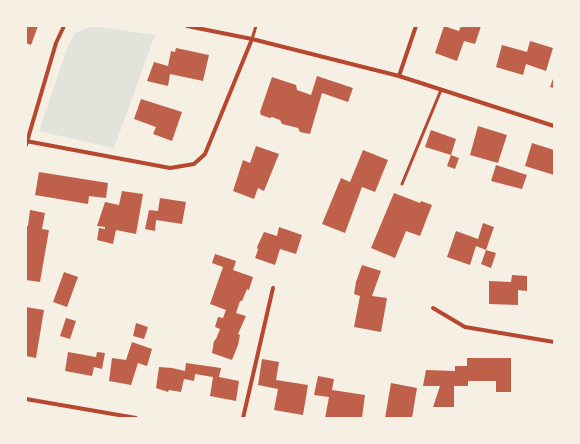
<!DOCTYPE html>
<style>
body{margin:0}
#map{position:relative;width:580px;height:444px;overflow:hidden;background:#f6efe4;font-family:Quicksand,sans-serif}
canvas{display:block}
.frame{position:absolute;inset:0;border:27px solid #f6efe4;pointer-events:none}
</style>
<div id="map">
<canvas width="580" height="444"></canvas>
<div class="frame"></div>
</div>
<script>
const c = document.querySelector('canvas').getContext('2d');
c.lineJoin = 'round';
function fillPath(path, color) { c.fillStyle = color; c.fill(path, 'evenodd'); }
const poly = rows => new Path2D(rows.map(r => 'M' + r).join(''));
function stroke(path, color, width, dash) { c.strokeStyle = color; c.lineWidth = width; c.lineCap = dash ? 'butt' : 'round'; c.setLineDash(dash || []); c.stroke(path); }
fillPath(poly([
 [92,26,155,35,114,148,39,131,68,46,75,33]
]), '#e2e4dc');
fillPath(poly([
 [26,26,38,26,31,45,26,43],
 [444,26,459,31,461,26,481,26,475,44,464,41,457,61,435,53],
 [530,41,553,48,546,71,526,64,523,75,496,67,502,45,527,52],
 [176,48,209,55,203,81,170,74,168,86,147,81,154,62,168,66,171,51,175,52],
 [317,76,353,88,348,102,322,93,310,134,300,132,298,128,282,124,280,120,272,117,270,118,261,115,260,112,272,77,296,85,297,90,311,95],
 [554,76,554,88,550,87],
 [141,99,182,112,172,141,153,134,156,127,134,119],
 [478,126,507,135,498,163,470,155],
 [431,130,456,139,451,155,425,147],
 [532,143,554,150,554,175,525,166],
 [256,146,279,154,264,191,258,188,254,199,233,191,243,160,250,163],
 [363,150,388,160,375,192,362,187,345,233,322,224,341,178,350,182],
 [451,155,459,158,455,169,447,166],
 [496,165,527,175,522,189,491,181],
 [39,172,108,183,106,198,89,196,88,204,35,195],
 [122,191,143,194,136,234,116,230,113,244,97,240,99,228,105,229,105,227,97,226,105,202,119,205],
 [394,193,420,203,421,201,432,205,420,236,406,231,395,258,371,248],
 [160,198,186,202,182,224,156,220,155,231,145,229,149,210,158,211],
 [30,210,45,213,42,229,49,230,40,282,26,280,26,226,28,226],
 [483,223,494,227,486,250,476,246,470,265,447,257,456,231,478,239],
 [279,227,302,235,296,254,280,249,275,265,255,258,258,250,257,247,264,232,277,236],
 [486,250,496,253,491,268,481,264],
 [215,254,236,261,233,270,253,277,249,290,247,289,242,301,240,301,236,313,246,316,238,334,240,335,238,345,232,360,212,353,214,341,216,339,220,329,215,327,218,317,223,318,226,310,210,304,223,267,212,263],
 [362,265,381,271,372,296,387,298,381,332,354,327,360,296,354,294,356,282],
 [64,272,78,277,67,307,53,302],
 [512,275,527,276,527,291,518,290,518,305,489,304,489,281,511,282],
 [26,307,44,310,36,358,26,356],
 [66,318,76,321,70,339,60,336],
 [136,323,148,327,144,339,133,336],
 [132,342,152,349,147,366,138,363,131,385,109,381,112,358,126,360],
 [68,352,96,357,97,352,105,353,102,369,94,367,92,376,65,371],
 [467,358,511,358,511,392,496,392,496,381,468,381,468,386,454,386,454,407,433,407,440,386,423,386,426,370,455,371,455,366,467,366],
 [262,359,279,362,276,380,308,385,303,415,274,410,278,389,258,385],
 [186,363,221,368,219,377,239,381,236,401,210,396,213,377,195,374,194,381,184,379,181,392,169,390,168,392,156,388,159,367,172,368,185,371],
 [318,376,334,379,332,390,365,395,362,418,325,418,329,397,314,395],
 [391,383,417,388,412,418,385,418]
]), '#bf614a');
stroke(poly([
 [252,39,256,26],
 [402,184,441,90]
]), '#b5482f', 3);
stroke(poly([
 [187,26,252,39,399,76,554,126],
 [399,76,416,26],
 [26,141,170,168,194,164,205,154,252,39],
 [26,145,56,43,64,26],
 [433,308,465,327,554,342],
 [26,399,136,418],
 [243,418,273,288]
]), '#b5482f', 4);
</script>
